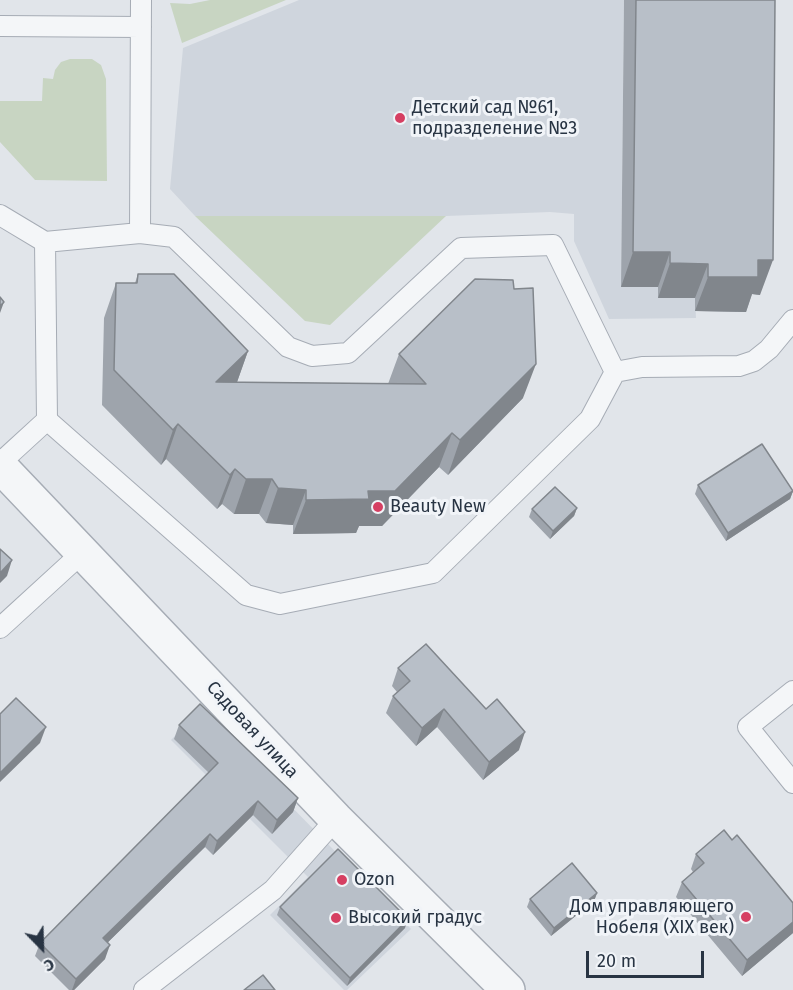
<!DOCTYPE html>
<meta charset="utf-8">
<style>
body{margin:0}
#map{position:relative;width:793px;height:990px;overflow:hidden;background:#e1e5ea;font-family:"Fira Sans",sans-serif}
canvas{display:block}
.north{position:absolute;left:12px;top:918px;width:60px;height:60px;-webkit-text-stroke:4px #f1f4f8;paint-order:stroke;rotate:157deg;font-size:16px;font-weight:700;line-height:24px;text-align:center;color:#283443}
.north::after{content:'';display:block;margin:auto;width:21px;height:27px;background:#283443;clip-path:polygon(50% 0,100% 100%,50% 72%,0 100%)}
.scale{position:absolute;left:586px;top:951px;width:118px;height:27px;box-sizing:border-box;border:3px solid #283443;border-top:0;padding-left:8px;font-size:18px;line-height:21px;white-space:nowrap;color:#283443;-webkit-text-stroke:4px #f1f4f8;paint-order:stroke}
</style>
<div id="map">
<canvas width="793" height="990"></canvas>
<div class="north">С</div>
<div class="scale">20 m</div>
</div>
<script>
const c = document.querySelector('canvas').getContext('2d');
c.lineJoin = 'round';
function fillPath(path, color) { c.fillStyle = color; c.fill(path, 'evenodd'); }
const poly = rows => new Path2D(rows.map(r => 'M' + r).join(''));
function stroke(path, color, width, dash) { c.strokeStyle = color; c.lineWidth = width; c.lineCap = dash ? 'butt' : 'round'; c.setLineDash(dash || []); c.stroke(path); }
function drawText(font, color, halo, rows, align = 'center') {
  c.font = font + ' "Fira Sans",sans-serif'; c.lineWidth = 6; c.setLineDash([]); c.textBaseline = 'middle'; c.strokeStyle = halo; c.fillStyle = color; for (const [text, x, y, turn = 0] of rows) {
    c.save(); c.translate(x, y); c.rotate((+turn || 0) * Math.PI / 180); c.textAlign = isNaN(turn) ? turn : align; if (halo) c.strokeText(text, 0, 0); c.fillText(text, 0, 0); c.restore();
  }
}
fillPath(poly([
 [299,0,624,0,621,287,658,287,658,298,695,298,696,318,609,319,574,241,574,214,550,212,446,216,195,216,170,189,183,48],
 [199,712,411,929,347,990,344,990,270,915,308,877,171,740]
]), '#cfd5dd');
fillPath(poly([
 [210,0,286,0,182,43,170,3,190,4],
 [70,59,92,59,101,65,106,79,107,181,35,180,0,142,0,101,42,101,43,78,53,79,55,70,61,62],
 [195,216,446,216,330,325,305,321]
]), '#c8d5c2');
const lane = poly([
 [0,26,141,27],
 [0,215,45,242,140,233,174,237,288,347,312,356,348,353,461,248,553,245,615,372],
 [140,233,141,0],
 [45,242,47,420,246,595,280,604,433,573,590,419,615,372],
 [615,372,642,367,739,366,754,361,769,349,793,320],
 [0,463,47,420],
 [0,628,82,553],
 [793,691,748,727,793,783],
 [144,990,273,890,336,819]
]);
const street = poly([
 [0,466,336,819,508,990]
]);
stroke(lane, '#a6acb5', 22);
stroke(street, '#a6acb5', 36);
stroke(lane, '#f4f6f8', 20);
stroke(street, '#f4f6f8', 33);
fillPath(poly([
 [624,0,775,0,760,295,752,294,746,312,695,311,695,298,658,298,658,287,621,287],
 [138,274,248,351,237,382,388,384,399,354,523,398,448,475,439,467,382,526,359,526,356,533,293,534,293,525,266,523,259,514,234,514,222,504,217,509,166,459,161,465,102,405,104,318,116,283,135,283],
 [698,485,793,491,790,499,726,541,695,494],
 [577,508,574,516,550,539,529,517,532,509],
 [398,668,519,750,483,780,437,727,416,746,386,713,393,696,397,692,392,686],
 [179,725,298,798,293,812,272,834,253,815,213,855,205,847,107,943,105,959,74,990,69,990,35,956,40,943,209,773,174,739],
 [732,840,793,903,793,933,742,976,676,897,682,882,693,872,691,869,696,854],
 [597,893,594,901,551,936,527,907,530,899],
 [280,907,405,928,347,986,277,915]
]), '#9ea4ac');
fillPath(poly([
 [633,252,670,252,658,287,621,287],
 [758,260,773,260,760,295,752,294,746,312,695,311,708,277],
 [670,263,708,264,695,298,658,298],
 [4,302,0,313,0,306],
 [248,351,236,385,216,382],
 [536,364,523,398,448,475,460,440],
 [178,424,166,459,161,465,173,430],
 [452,433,439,467,382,526,359,526,356,533,293,534,306,500],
 [235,469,222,504,217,509,230,475],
 [246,479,272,479,259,514,234,514],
 [278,488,306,490,293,525,266,523],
 [793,491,790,499,726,541,728,533],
 [577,508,574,516,550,539,553,531],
 [12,560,7,576,0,583,0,573],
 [444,709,437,727,416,746,422,728],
 [46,727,40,743,0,782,0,773],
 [525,732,519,750,483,780,489,762],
 [298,798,293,812,272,834,277,820],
 [258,801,253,815,213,855,217,841],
 [210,834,205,847,98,952,103,938],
 [597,893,594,901,551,936,554,928],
 [408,919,405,928,347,986,350,978],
 [793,922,793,933,742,976,747,960],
 [110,945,105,959,74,990,72,990,76,979]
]), '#81868c');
const building = poly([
 [636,0,775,0,773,260,758,260,758,277,708,277,708,264,670,263,670,252,633,252,636,0],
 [138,274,174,274,248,351,216,382,426,384,399,354,475,279,513,280,514,289,533,288,536,364,460,440,452,433,395,491,368,491,369,499,306,500,306,490,278,488,272,479,246,479,235,469,230,475,178,424,173,430,114,370,116,283,137,283,138,274],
 [0,297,4,302,0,306,0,297],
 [762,444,793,491,728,533,698,485,762,444],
 [555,487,577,508,553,531,532,509,555,487],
 [0,549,12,560,0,573,0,549],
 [426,644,486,709,497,699,525,732,489,762,444,709,422,728,393,696,410,681,398,668,426,644],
 [16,698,46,727,0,773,0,714,16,698],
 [200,704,298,798,277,820,258,801,217,841,210,834,103,938,110,945,76,979,40,943,218,763,179,725,200,704],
 [724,830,732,840,737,835,793,903,793,922,747,960,682,882,704,863,696,854,724,830],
 [338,849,408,919,350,978,280,907,338,849],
 [572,863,597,893,554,928,530,899,572,863],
 [263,975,275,990,244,990,263,975]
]);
fillPath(building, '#b8bfc8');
stroke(building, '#81868c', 1.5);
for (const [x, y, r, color] of [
 [400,118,6,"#d63f62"],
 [378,507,6,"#d63f62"],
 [342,880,6,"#d63f62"],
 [746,917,6,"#d63f62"],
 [336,918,6,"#d63f62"]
]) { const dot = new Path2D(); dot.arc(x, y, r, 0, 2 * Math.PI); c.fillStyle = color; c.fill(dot); stroke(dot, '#f1f4f8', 2); }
drawText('18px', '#283443', '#f1f4f8', [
 ["Детский сад №61,",412,108],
 ["подразделение №3",412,129],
 ["Beauty New",390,507],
 ["Ozon",354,880],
 ["Дом управляющего",734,907,"right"],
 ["Нобеля (XIX век)",734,928,"right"],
 ["Высокий градус",348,918]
], 'left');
drawText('18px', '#283443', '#f1f4f8', [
 ["Садовая улица",252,730,47]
]);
</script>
